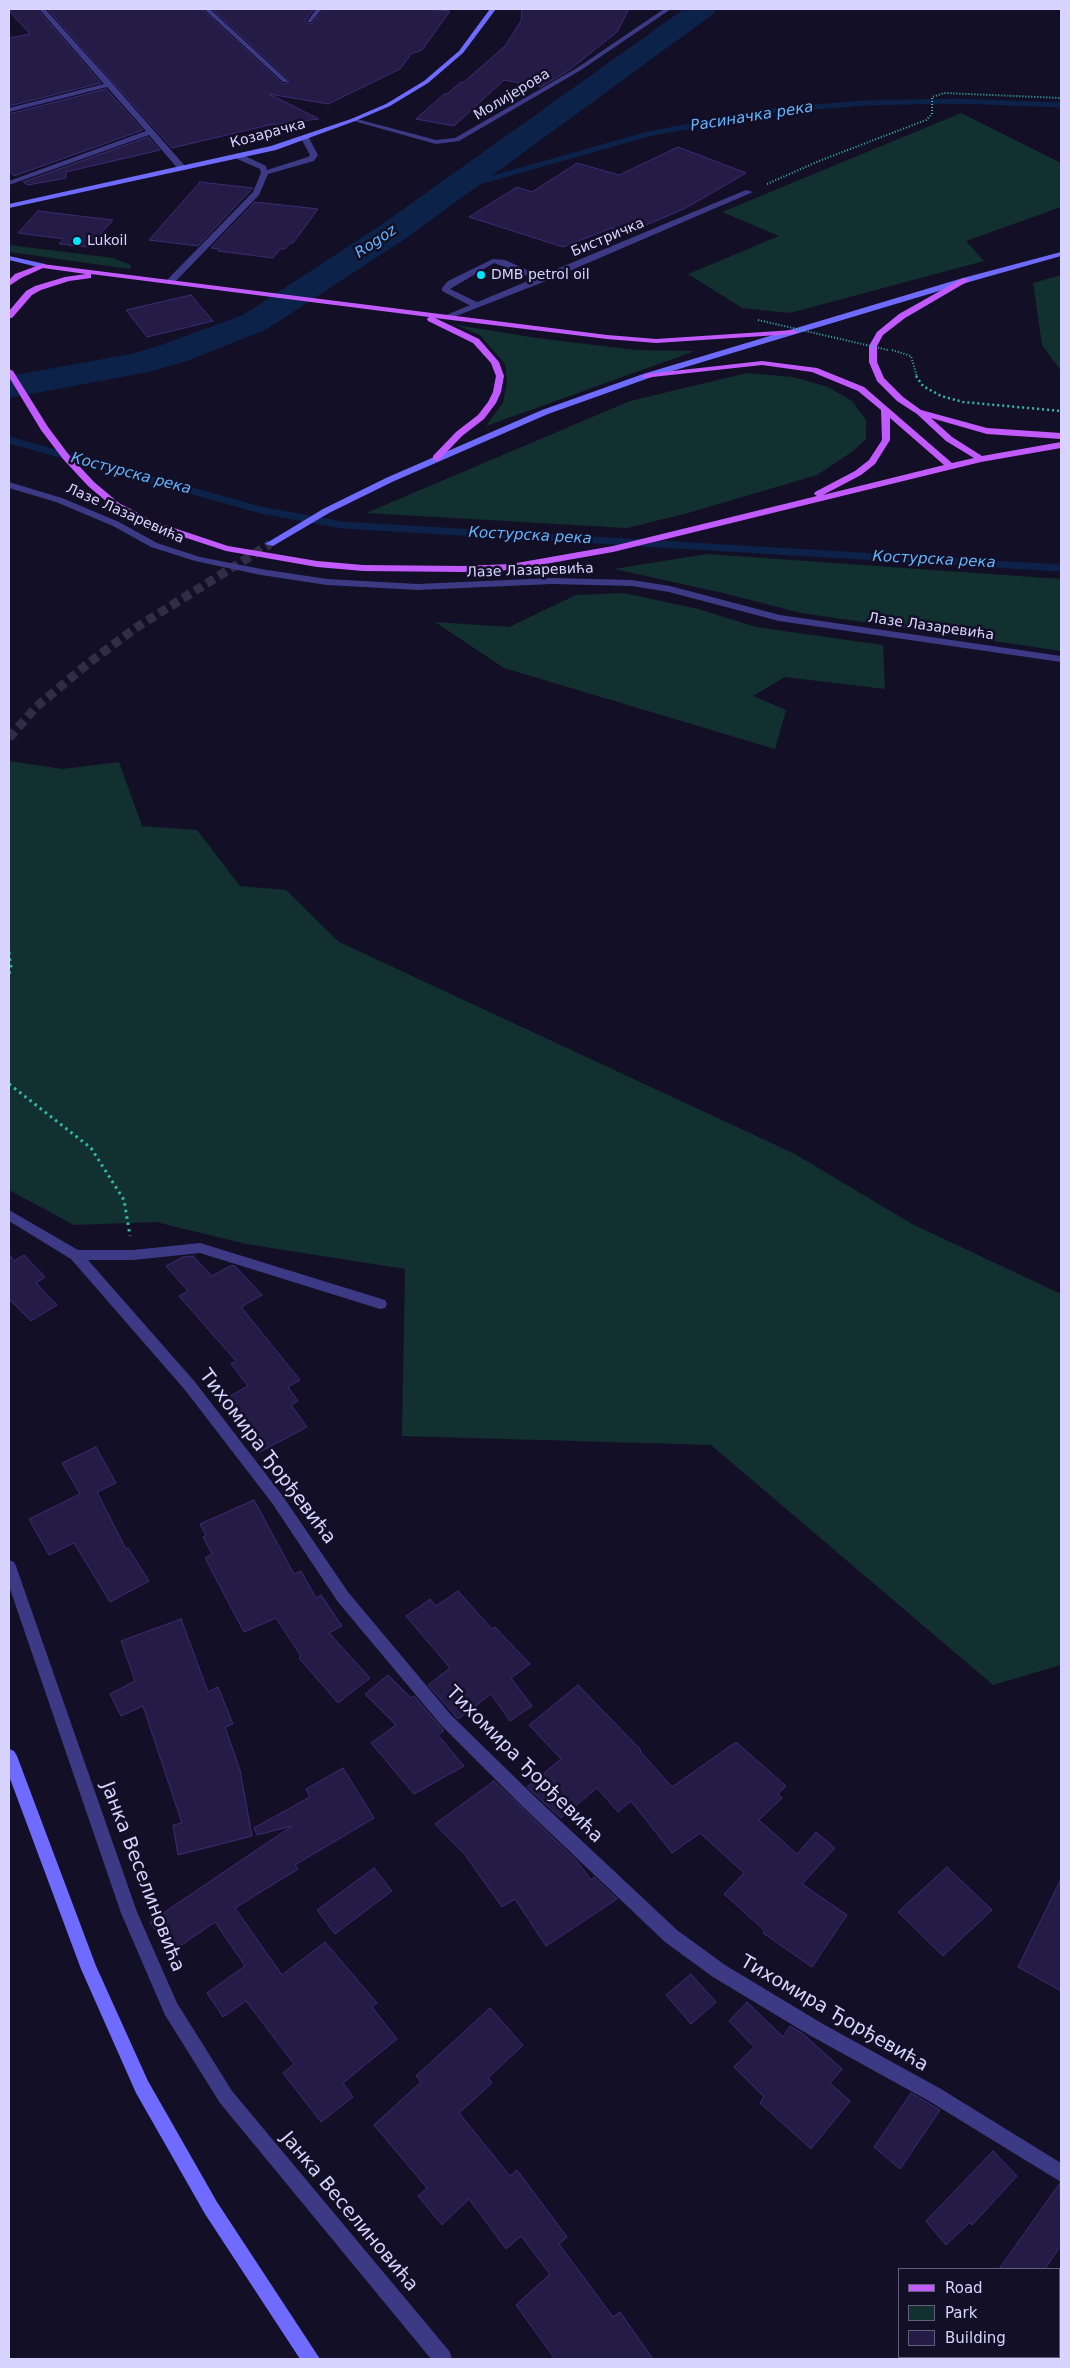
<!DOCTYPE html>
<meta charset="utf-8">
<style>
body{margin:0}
#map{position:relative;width:1070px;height:2368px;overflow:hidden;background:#130f26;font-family:"DejaVu Sans",sans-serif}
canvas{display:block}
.frame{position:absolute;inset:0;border:10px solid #d9d4ff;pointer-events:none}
.legend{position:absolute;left:898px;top:2268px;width:162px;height:90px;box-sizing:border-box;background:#130f26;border:1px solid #625e7d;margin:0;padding:6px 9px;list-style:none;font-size:15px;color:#d9d4ff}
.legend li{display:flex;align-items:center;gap:10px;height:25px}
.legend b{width:25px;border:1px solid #625e7d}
</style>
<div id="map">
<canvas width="1070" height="2368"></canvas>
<div class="frame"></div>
<ul class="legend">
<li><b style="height:6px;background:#c25bff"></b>Road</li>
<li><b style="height:14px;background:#12302f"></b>Park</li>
<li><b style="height:14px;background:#241b47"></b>Building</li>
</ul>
</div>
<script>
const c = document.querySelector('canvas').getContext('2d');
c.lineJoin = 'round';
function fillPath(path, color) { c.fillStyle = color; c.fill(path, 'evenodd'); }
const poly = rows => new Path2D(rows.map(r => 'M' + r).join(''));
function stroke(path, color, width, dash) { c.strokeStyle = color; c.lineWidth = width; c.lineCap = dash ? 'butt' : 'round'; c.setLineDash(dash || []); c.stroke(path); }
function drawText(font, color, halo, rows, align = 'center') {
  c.font = font + ' "DejaVu Sans",sans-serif'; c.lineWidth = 5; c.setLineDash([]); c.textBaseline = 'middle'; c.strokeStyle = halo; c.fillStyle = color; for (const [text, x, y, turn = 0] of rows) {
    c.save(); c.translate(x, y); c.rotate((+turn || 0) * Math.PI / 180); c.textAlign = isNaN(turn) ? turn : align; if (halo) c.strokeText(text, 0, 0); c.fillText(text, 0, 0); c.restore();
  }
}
fillPath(poly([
 [961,113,1061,163,1061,207,966,241,984,261,790,313,742,308,688,274,779,236,722,212],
 [9,245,113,258,131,265,130,269,9,252],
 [1061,275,1061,371,1042,345,1033,283],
 [456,325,537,338,636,350,695,351,486,426,503,403,507,382,505,364,480,335],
 [747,373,793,377,828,387,852,401,866,420,866,439,852,452,817,475,688,513,627,528,366,513,630,401],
 [707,554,1061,579,1061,651,801,613,723,593,614,569],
 [624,593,698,609,756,627,883,645,885,689,785,677,753,696,786,710,775,749,504,668,435,622,509,627,576,595],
 [9,761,63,769,119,762,142,826,197,830,240,886,286,890,339,942,795,1154,912,1224,1061,1294,1061,1665,993,1685,711,1445,402,1436,405,1269,246,1244,156,1222,74,1225,9,1190]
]), '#12302f');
stroke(poly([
 [451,190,648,134,776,110,865,103,957,101,1061,105]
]), '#0c2248', 5);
stroke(poly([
 [9,440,261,510,342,525,1061,568]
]), '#0c2248', 7);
fillPath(poly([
 [684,9,716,9,712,15,405,239,267,329,187,361,149,372,9,398,9,376,131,354,161,345,243,315,381,225,684,9]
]), '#0c2248');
const building = poly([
 [9,9,37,9,101,83,9,106,9,38,30,34,9,11,9,9],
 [47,9,202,9,283,84,288,83,288,79,212,9,314,9,305,21,307,24,312,23,324,9,426,9,450,11,422,50,411,54,400,69,328,104,269,94,319,119,269,125,172,148,47,9],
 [522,9,629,9,617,32,568,71,541,87,504,80,454,126,416,119,444,94,447,94,461,82,464,82,505,46,521,21,522,9],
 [106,89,143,130,14,176,9,170,9,114,106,89],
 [148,137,160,150,66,172,66,178,28,185,23,182,148,137],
 [678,147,746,173,686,208,627,233,612,228,563,247,469,217,517,187,532,192,577,163,619,175,678,147],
 [200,182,253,188,198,246,149,240,200,182],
 [255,202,318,209,293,243,290,243,285,249,280,249,273,258,218,251,219,249,211,248,255,202],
 [38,211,113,220,89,247,59,244,64,239,18,233,38,211],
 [191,295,213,321,147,337,126,310,191,295],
 [9,1254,14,1261,24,1255,45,1277,36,1283,57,1305,31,1321,9,1299,9,1254],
 [193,1256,212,1276,232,1265,235,1266,262,1295,241,1307,300,1380,288,1387,298,1401,291,1405,307,1427,258,1453,221,1401,248,1386,231,1364,236,1361,179,1296,188,1291,166,1266,183,1257,193,1256],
 [96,1447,116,1483,97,1492,126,1549,128,1548,149,1581,110,1602,74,1543,49,1555,29,1519,80,1494,62,1463,96,1447],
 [254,1500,294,1574,301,1571,316,1598,321,1595,342,1626,329,1633,370,1678,338,1703,299,1658,301,1656,276,1618,244,1632,205,1558,212,1554,203,1537,206,1535,200,1524,254,1500],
 [458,1591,492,1629,495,1627,530,1664,511,1678,532,1706,510,1721,491,1694,458,1719,428,1685,450,1668,406,1616,430,1599,436,1606,458,1591],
 [181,1619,208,1692,218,1687,233,1724,225,1727,240,1770,252,1836,178,1855,173,1825,182,1823,143,1706,121,1716,110,1694,135,1681,121,1641,181,1619],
 [388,1675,411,1698,414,1696,444,1731,438,1735,464,1766,414,1794,371,1743,396,1725,365,1694,388,1675],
 [578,1685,641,1750,640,1751,672,1787,736,1742,786,1786,778,1794,782,1798,759,1820,797,1854,816,1832,835,1848,802,1884,847,1915,812,1967,763,1933,765,1931,724,1894,744,1873,700,1833,672,1853,631,1801,618,1812,597,1788,561,1818,527,1787,561,1759,529,1725,578,1685],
 [343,1768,374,1818,295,1865,298,1869,235,1908,282,1975,325,1942,377,2003,372,2007,397,2039,343,2083,353,2097,321,2122,283,2073,294,2064,246,2001,223,2017,207,1993,245,1966,215,1922,170,1953,150,1922,292,1826,257,1835,254,1828,310,1797,306,1789,343,1768],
 [494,1781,576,1860,591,1880,594,1877,617,1899,546,1946,515,1899,502,1907,465,1855,435,1824,494,1781],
 [947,1867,992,1910,943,1956,898,1912,947,1867],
 [374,1868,392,1891,335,1934,317,1910,374,1868],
 [1061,1879,1061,1991,1018,1967,1061,1879],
 [691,1974,716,2002,691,2024,666,1995,691,1974],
 [747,2002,783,2037,790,2026,802,2033,842,2069,830,2083,850,2101,811,2149,760,2103,764,2097,734,2067,754,2047,729,2021,747,2002],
 [490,2008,523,2045,488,2078,492,2083,459,2113,510,2176,517,2170,567,2237,559,2244,613,2317,620,2312,653,2359,555,2359,516,2305,550,2274,521,2236,506,2249,469,2199,442,2225,418,2196,427,2188,374,2125,421,2082,416,2076,490,2008],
 [911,2093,940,2110,900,2169,874,2147,911,2093],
 [993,2151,1017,2176,972,2225,970,2222,946,2245,926,2221,993,2151],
 [1060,2183,1061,2245,1045,2269,999,2269,1060,2183]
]);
fillPath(building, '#241b47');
stroke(building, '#3b2d73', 1);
stroke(poly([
 [9,738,36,707,90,662,137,627,270,544]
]), '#312d47', 9, [9, 5]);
stroke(poly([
 [767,184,819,161,926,120,932,114,932,97,944,93,1061,98],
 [892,350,911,356,917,377]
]), '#2fb8b0', 2, [1, 2]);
stroke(poly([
 [916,376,923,386,941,396,963,402,1061,411]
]), '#2fb8b0', 2.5, [2, 3]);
stroke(poly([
 [9,952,11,968,9,974],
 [9,1084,91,1148,124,1200,130,1236]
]), '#2fb8b0', 3, [2.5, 4]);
fillPath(poly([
 [305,136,309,138,318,155,314,161,268,174,259,195,173,284,167,284,167,280,253,192,261,173,260,169,235,158,235,154,241,154,266,166,267,170,308,157,310,155,301,138,305,136],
 [493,259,505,260,547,279,540,281,494,263,450,289,479,303,479,307,473,307,442,291,442,288,448,281,493,259]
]), '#3d3a85');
fillPath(poly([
 [39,9,45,9,112,83,185,166,185,170,179,170,149,135,9,185,9,181,146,131,107,87,9,112,9,108,104,84,39,9],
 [204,9,210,9,287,80,287,82,283,82,204,9],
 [316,9,322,9,311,22,307,22,316,9],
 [664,9,671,9,581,70,459,141,436,144,350,120,353,118,436,140,455,138,577,68,664,9],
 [746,190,753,192,546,281,451,318,444,316,746,190],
 [9,482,62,498,119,522,157,543,200,557,261,569,327,579,418,584,552,578,632,580,670,586,780,615,1061,656,1061,662,779,621,669,592,632,586,552,584,418,590,327,585,261,575,195,561,151,547,113,526,56,502,9,488,9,482],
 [9,1210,78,1250,133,1250,200,1243,385,1300,387,1304,385,1308,380,1309,200,1253,133,1260,88,1260,195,1382,282,1495,348,1592,451,1715,535,1797,677,1930,725,1965,823,2024,941,2089,1061,2163,1061,2182,929,2101,811,2036,713,1977,665,1942,523,1807,441,1725,338,1602,272,1503,185,1390,71,1259,9,1221,9,1210],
 [9,1560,14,1562,16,1566,137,1912,177,2003,232,2091,450,2352,452,2359,431,2359,220,2103,165,2015,121,1913,9,1586,9,1560]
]), '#3d3a85');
fillPath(poly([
 [490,9,496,9,463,53,428,83,390,106,355,121,276,150,9,208,9,204,271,146,351,119,386,104,424,81,459,51,490,9],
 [1061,252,1061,256,969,282,649,378,548,414,392,482,329,513,273,546,265,544,323,509,386,478,542,410,643,374,963,278,1061,252],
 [9,256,45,264,46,266,42,268,9,260,9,256],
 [9,1749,14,1751,17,1756,96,1966,148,2081,217,2202,320,2359,300,2359,205,2214,136,2093,81,1969,9,1776,9,1749]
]), '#6f6bff');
fillPath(poly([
 [42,264,607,335,656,339,794,330,798,332,794,334,656,343,607,339,435,318,479,339,499,362,504,376,501,392,496,403,484,419,462,436,439,460,436,461,433,460,433,456,456,432,478,415,488,402,493,392,496,376,491,363,473,343,428,321,427,319,429,317,91,274,91,278,69,281,41,290,32,295,12,318,9,318,9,311,26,291,35,286,65,277,86,274,43,268,21,278,9,286,9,280,15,274,42,264],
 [963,278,970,280,905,318,883,335,877,346,877,362,884,378,903,397,921,410,987,428,1061,433,1061,439,987,434,931,418,952,437,982,456,1061,442,1061,448,981,462,613,552,511,570,463,572,363,571,317,567,226,551,147,525,113,507,88,486,63,459,41,430,9,377,9,369,13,371,48,427,69,455,94,482,119,503,153,521,228,546,317,561,363,565,463,566,511,564,613,546,817,496,814,494,815,492,855,471,869,460,882,440,881,410,858,391,812,372,762,365,643,378,642,376,646,374,762,361,817,368,864,387,952,463,974,458,946,441,917,414,897,401,877,381,869,362,869,346,877,332,899,314,963,278],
 [890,418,944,465,823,495,861,475,875,464,890,440,890,418]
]), '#c25bff');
stroke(poly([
 [758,320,888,350]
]), '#2fb8b0', 2, [1, 2]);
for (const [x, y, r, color] of [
 [77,241,5,"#00e5ff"],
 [481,275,5,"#00e5ff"]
]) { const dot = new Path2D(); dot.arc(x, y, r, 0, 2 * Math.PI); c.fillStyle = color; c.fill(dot); stroke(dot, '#130f26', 2); }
drawText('14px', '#d9d4ff', '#130f26', [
 ["Молијерова",512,95,-31],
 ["Козарачка",268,134,-15],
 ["Бистричка",608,238,-23],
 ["Лазе Лазаревића",125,514,24],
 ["Лазе Лазаревића",530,571,-2],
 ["Лазе Лазаревића",931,627,8]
]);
drawText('14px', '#d9d4ff', '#130f26', [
 ["Lukoil",87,241],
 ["DMB petrol oil",491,275]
], 'left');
drawText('italic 15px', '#62b6ff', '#130f26', [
 ["Расиначка река",752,117,-9],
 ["Rogoz",376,242,-34],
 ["Костурска река",131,474,15],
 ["Костурска река",530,536,3],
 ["Костурска река",934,560,3]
]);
drawText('19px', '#d9d4ff', '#130f26', [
 ["Тихомира Ђорђевића",267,1457,53],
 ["Тихомира Ђорђевића",524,1765,45],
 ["Јанка Веселиновића",142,1877,69],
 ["Тихомира Ђорђевића",834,2014,30],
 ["Јанка Веселиновића",349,2212,50]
]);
</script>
